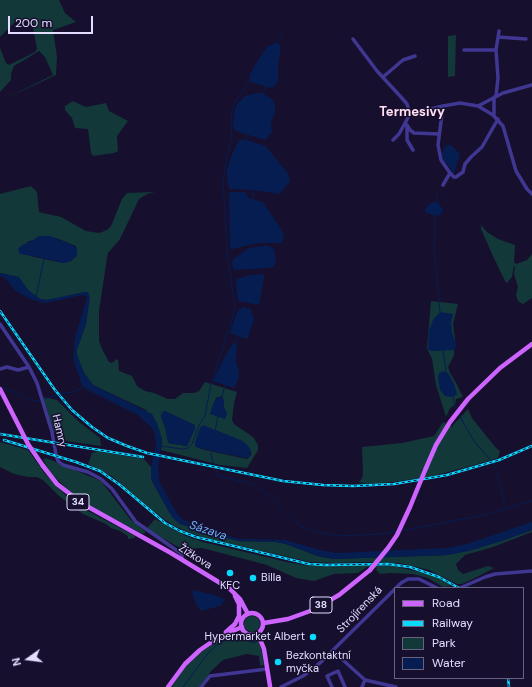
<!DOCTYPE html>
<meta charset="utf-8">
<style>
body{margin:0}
#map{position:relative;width:532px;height:687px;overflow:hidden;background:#170f2e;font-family:"DM Sans",sans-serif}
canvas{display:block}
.legend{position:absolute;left:394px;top:587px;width:130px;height:92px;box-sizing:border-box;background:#170f2e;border:1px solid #696182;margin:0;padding:5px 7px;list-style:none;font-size:12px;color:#e3ddff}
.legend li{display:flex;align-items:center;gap:8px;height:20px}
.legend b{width:20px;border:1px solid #696182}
.north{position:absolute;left:8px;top:639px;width:40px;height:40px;-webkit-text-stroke:3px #170f2e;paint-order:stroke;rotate:256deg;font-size:11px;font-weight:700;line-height:16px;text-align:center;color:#e3ddff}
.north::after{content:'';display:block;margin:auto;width:14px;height:18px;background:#e3ddff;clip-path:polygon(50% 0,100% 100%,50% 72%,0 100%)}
.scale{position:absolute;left:8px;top:16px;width:85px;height:18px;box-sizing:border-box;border:2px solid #e3ddff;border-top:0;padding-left:5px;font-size:12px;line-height:14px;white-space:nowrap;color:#e3ddff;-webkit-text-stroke:3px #170f2e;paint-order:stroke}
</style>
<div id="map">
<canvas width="532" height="687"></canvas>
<ul class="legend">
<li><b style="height:5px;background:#ce64ff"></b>Road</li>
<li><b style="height:5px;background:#09d8ff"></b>Railway</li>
<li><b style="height:11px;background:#123839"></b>Park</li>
<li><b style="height:11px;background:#061d51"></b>Water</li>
</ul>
<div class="north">N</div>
<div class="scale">200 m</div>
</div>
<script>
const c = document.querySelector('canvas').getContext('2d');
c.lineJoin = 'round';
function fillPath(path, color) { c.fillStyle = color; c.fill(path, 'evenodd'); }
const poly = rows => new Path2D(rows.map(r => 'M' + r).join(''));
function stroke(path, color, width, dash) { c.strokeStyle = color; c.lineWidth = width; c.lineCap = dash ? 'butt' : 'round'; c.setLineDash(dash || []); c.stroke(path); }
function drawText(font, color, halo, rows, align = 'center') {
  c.font = font + ' "DM Sans",sans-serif'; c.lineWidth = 3; c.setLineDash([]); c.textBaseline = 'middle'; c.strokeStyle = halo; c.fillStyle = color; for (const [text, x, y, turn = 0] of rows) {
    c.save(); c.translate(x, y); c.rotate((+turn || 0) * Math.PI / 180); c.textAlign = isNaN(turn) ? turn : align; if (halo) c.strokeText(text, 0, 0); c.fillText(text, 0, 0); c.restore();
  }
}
fillPath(poly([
 [0,0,59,0,65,13,76,22,53,30,57,57,56,75,0,101,53,75,45,57,39,51,14,66,11,74,11,80,0,92,0,48,6,63,9,65,35,52,37,49,33,28,27,20,18,19,0,37],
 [456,35,455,75,455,76,448,77,448,36],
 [73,101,86,107,106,103,109,111,128,121,117,136,118,151,114,153,93,156,91,153,88,129,75,128,72,118,65,110,65,106],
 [31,186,37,192,39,212,61,217,86,231,99,233,107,230,111,226,122,199,127,193,155,192,147,194,139,199,120,239,108,253,107,258,99,311,99,341,103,351,109,362,112,363,117,359,118,360,119,371,132,376,137,386,145,391,154,393,168,399,175,399,183,393,194,393,199,391,205,382,237,392,234,403,232,420,234,424,253,437,258,445,258,450,247,468,220,465,161,450,162,439,146,410,93,385,84,373,77,355,77,349,86,324,88,292,47,300,40,299,28,290,18,277,0,273,0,194],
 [56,238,76,246,77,255,71,261,63,263,30,256,27,242,36,239],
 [221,396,224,400,224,408,227,414,210,414,216,398],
 [165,411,195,426,187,446,169,443,165,427,161,416,162,413],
 [244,442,251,451,251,455,247,459,205,450,195,446,195,443],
 [481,225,487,232,498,239,515,245,514,262,516,264,527,260,532,254,532,298,523,304,518,301,516,295,518,287,514,274,515,266,514,266,512,277,507,283,505,281,492,254,481,229],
 [431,301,458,304,453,324,455,339,454,355,448,367,450,373,455,381,463,397,456,399,455,405,450,408,446,417,436,385,432,359,427,348],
 [43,397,57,400,79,422,100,438,101,446,65,441,64,435,54,432],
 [468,409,472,418,496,448,500,451,498,458,471,466,433,476,394,482,367,484,359,482,362,478,363,474,362,447,402,443,434,436,443,422,453,427,453,425],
 [0,442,28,450,46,475,68,498,88,511,135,536,135,538,128,539,128,536,120,531,111,528,106,524,83,514,59,496,43,480,37,477,28,477,14,474,0,467],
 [98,451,144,459,151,467,151,479,169,512,180,524,238,541,276,542,286,544,318,556,334,559,448,555,527,532,532,530,532,532,493,547,465,555,456,564,458,570,463,574,488,566,494,568,481,575,462,584,457,584,429,570,400,563,371,562,335,563,310,562,206,538,188,532,174,526,153,511,113,477,88,464,92,453],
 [46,458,101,481,130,519,146,532,143,534,101,512,71,493,50,472,43,460],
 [155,519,186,536,203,542,287,562,310,566,394,566,428,574,448,582,451,586,443,587,428,578,413,574,391,573,380,574,376,570,377,568,367,567,358,573,334,574,314,581,296,578,267,565,202,548,182,549,155,534,147,528],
 '244 624a8 8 0 1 1 16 0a8 8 0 1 1-16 0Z',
 [237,633,253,638,259,642,262,652,264,665,260,666,259,656,247,654,223,660,211,671,206,679,199,687,171,687,183,669,204,650,218,641,230,634]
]), '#123839');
fillPath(poly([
 [275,43,278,43,281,47,278,64,278,81,275,86,271,88,250,82,249,76,258,60,267,47],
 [257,93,261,93,269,97,274,101,275,106,275,114,271,121,272,132,265,140,236,131,233,128,235,108,238,103,245,96],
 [240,140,246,140,266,146,280,164,288,173,290,181,280,194,253,190,229,189,227,177,227,170,232,154,237,144],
 [448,145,451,145,460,154,454,174,452,173,450,167,444,161,442,156,442,154,445,146],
 [229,192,245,192,249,198,263,202,281,229,284,237,282,243,258,243,232,249,230,248],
 [434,202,437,202,443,209,442,213,438,216,426,213,425,210,429,204],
 [38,236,50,236,73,245,77,249,77,256,69,262,63,263,38,257,20,254,18,249,21,246,35,239],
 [263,246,269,246,274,249,276,262,273,267,268,268,234,270,232,263,233,259,249,248],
 [0,273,19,277,28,290,40,299,47,300,84,292,88,292,90,298,86,324,77,349,77,355,84,373,93,385,152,414,157,423,162,439,158,468,159,481,176,512,180,517,184,520,239,539,285,540,320,550,336,553,447,548,467,544,532,522,532,530,505,540,469,551,448,555,334,559,318,556,286,544,276,542,238,541,180,524,172,517,151,479,151,467,156,445,155,435,152,428,138,415,86,389,82,385,73,359,75,337,87,298,86,296,83,295,46,303,40,302,30,299,15,290,6,279,0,276],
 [262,274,264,275,264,277,259,305,238,301,236,283,237,279,249,275],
 [243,307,251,309,254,319,248,338,246,339,230,333,237,312],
 [440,312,453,314,451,323,452,332,456,344,455,350,431,351,428,349,429,330,433,320],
 [233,343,236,343,237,345,236,362,239,372,238,380,234,388,213,381,223,360],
 [444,371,448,373,452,380,455,387,457,395,450,397,445,396,440,390,438,379,439,373],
 [218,397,221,397,224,400,224,407,227,414,225,419,210,414,213,404],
 [165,411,195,425,195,429,187,446,168,443,165,427,161,417,162,413],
 [203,425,243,441,250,448,250,457,246,458,198,448,195,445,195,442,200,428],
 [193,590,214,595,224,599,225,600,220,606,201,611,196,604,192,592]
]), '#061d51');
stroke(poly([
 [277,43,282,33],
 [263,95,265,84],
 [246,140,248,134],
 [253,199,253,190],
 [437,202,437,195],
 [435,215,434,249,440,312],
 [36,297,44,259],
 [236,343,237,337],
 [443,351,446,371],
 [3,388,10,390,30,400,38,401,40,400],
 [453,395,454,404,457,411],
 [222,397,225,385],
 [44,399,63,393,73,392,84,387],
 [459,414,464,424,474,441,494,464,496,469,506,509],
 [215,431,218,416],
 [160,446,183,449,188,448,192,444,199,425,205,416,211,384,233,317,235,307,227,252,223,180,227,155,232,139,231,124,232,111,234,104,249,81],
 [211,452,212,459,218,476,249,483,261,489,276,502,292,519,301,526,317,532,341,536,381,534,397,531],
 [400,531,480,516,532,501],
 [333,658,361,683],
 [183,687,209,652,217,645,233,637,239,637,253,643,256,642]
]), '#061d51', 1);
stroke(poly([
 [498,37,526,39],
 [353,39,377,71,401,97,407,104,410,114,399,134,393,140],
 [464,50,496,50],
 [383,77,403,60,415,56],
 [496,96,498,78,496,50,499,31],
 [494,97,494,116],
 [478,106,503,93,532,85],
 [410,114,443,106,460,103,478,106,493,115,503,126,516,171,527,189,532,194],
 [407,125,410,130,414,133,439,134],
 [407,126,407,140,413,150],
 [450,173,454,177,456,177,463,172,465,164,471,157,482,147,498,119],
 [443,185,450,173,441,160,438,145,443,106],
 [0,324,29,367,37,383,52,432,56,455,58,461,63,465,88,472,101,479,112,489,136,522,179,552,182,555,182,560],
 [0,369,7,367,18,370,29,367],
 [460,588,485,577,495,574,532,571],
 [333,651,365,680,396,687],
 [201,687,210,676,267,669],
 [281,687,303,676,320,663,401,583,408,579,419,579,437,588],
 [332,687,327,676,338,671,345,687],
 [362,687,365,680]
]), '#3f3791', 3.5);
stroke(poly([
 [43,466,57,484,83,504,171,553,230,589,240,599,248,614],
 [426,468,436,445,450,422,468,399,500,368,532,344],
 '241 624a11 11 0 1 1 22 0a11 11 0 1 1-22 0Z',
 [264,623,288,619,313,610,339,595,370,570],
 [226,632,235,624,239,616,239,604,235,596],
 [258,634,264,649,270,686],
 [168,687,185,664,200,650,219,637,242,627]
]), '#ce64ff', 4.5);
const rail = poly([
 [0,311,55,390,72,410,92,427,108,438,127,446,147,453,283,481,323,485,353,486,394,484,447,475,499,460,532,446],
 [0,434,143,457],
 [4,440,76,462,100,471,120,485,165,523,180,531,196,537,309,564,326,565,388,564,410,567,439,577,459,588],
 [508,678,509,687]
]);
stroke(rail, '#09d8ff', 2.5);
stroke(rail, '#170f2e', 1, [3]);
stroke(poly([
 [0,389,28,444,43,466],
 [370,570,388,548,397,535,410,507,426,468]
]), '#ce64ff', 4.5);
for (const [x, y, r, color] of [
 [230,573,4,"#09d8ff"],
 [253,578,4,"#09d8ff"],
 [313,637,4,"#09d8ff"],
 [278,662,4,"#09d8ff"]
]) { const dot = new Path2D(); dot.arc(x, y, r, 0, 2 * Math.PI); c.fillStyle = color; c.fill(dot); stroke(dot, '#170f2e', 1.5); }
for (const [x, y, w] of [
 [78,502,22],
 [321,605,22]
]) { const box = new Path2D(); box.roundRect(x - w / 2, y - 8, w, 16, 3); c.fillStyle = '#170f2e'; c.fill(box); stroke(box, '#e3ddff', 1); }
drawText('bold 10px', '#e3ddff', null, [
 ["34",78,502],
 ["38",321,605]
]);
drawText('11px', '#e3ddff', '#170f2e', [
 ["Hamry",59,431,77],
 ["Žižkova",195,557,32],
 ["Strojírenská",360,610,-46]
]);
drawText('11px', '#e3ddff', '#170f2e', [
 ["Billa",261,578],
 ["KFC",230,586,"center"],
 ["Hypermarket Albert",305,637,"right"],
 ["Bezkontaktní",286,656],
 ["myčka",286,669]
], 'left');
drawText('italic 12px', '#6bb2ff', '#170f2e', [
 ["Sázava",208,531,18]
]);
drawText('bold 13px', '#ffdff1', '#170f2e', [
 ["Termesivy",412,113]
]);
</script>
